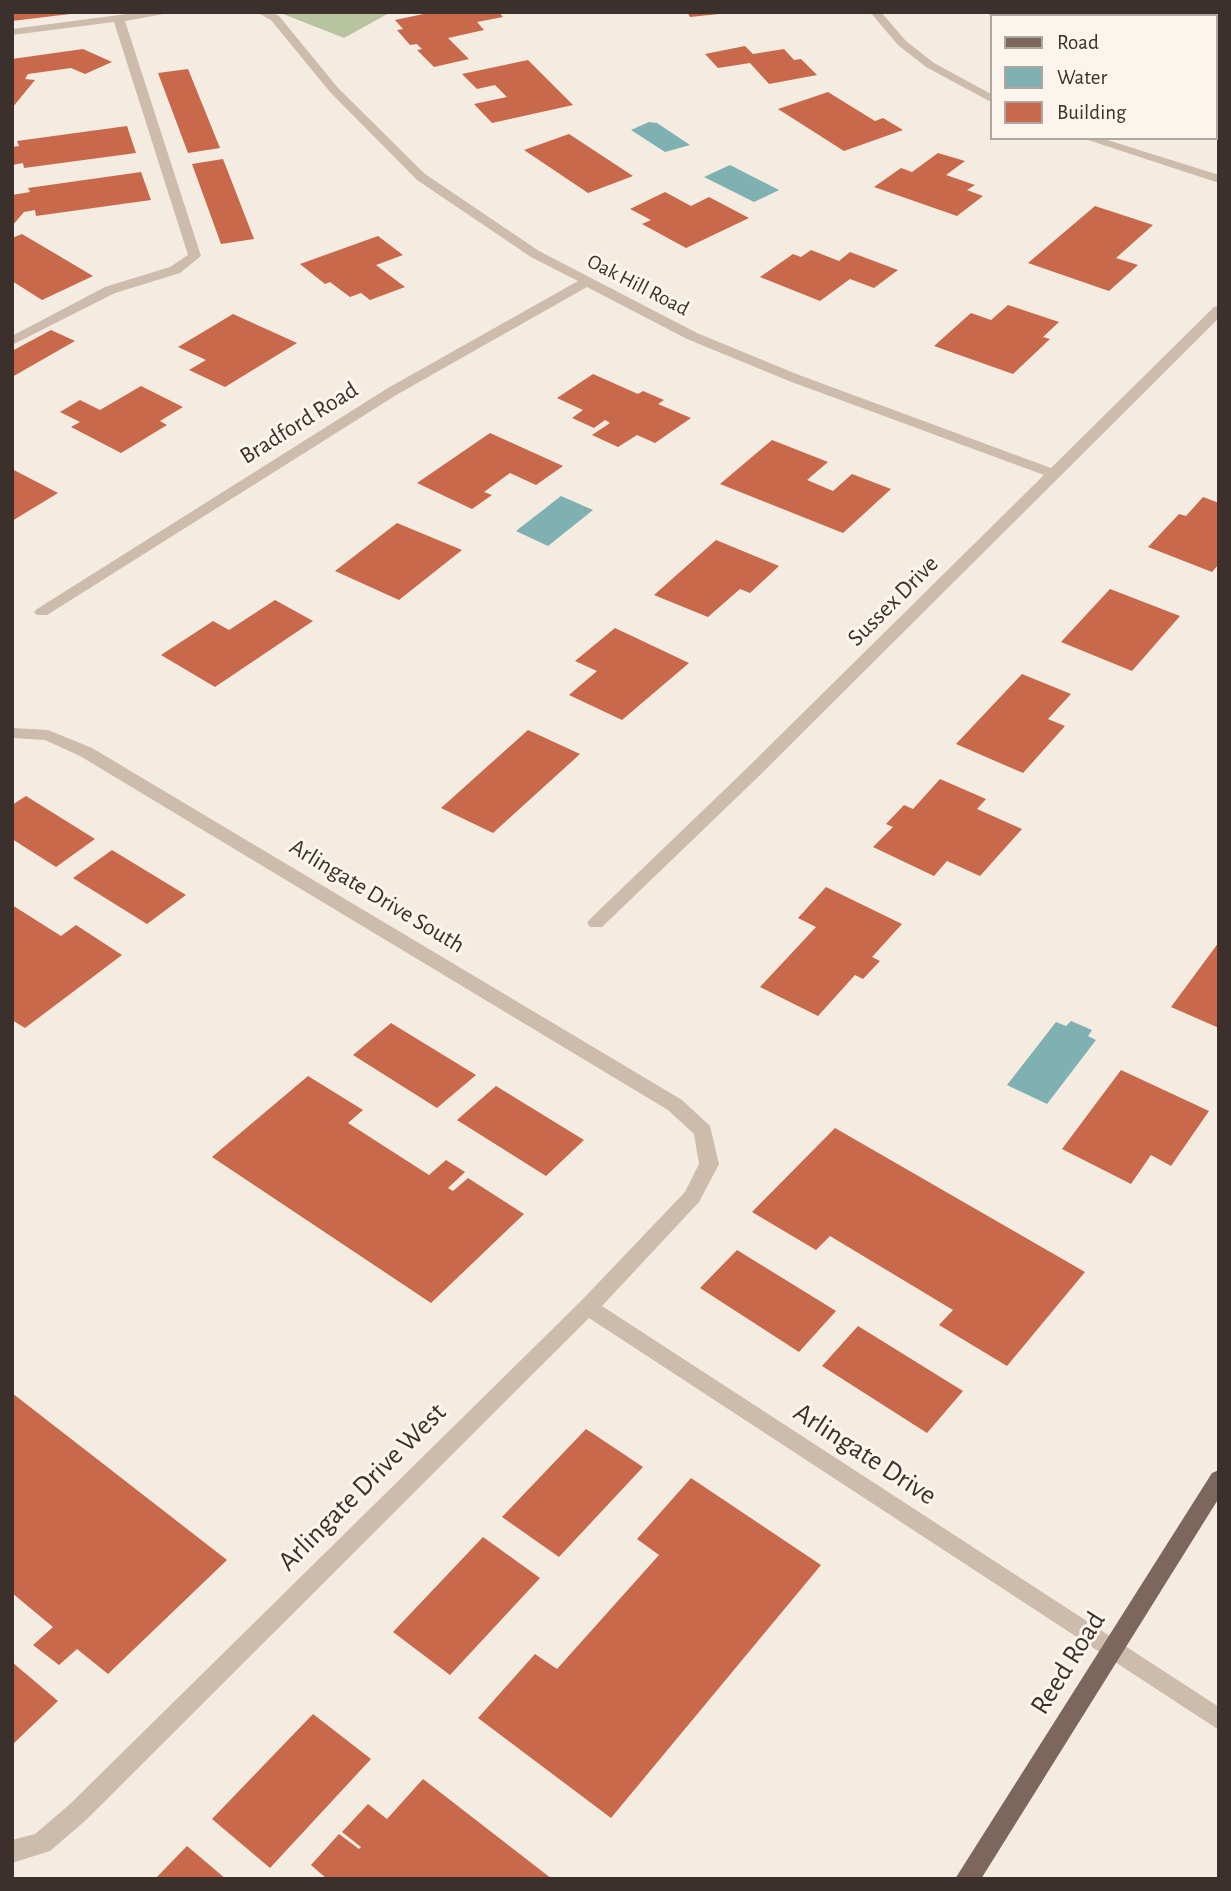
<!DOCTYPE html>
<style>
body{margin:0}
#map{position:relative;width:1231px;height:1891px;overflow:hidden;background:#f4ebe1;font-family:"Alegreya Sans",sans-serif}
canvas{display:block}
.frame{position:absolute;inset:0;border:14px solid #3b302b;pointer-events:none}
.legend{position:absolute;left:990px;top:14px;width:228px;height:126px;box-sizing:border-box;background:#fbf5ee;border:2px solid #aea6a0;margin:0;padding:9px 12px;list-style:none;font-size:21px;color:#3b302b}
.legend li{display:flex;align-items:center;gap:14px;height:35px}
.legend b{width:35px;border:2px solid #aea6a0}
</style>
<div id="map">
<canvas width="1231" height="1891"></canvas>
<div class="frame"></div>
<ul class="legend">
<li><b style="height:9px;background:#7d675c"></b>Road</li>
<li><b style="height:19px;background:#7fb0b2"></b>Water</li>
<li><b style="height:19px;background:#c8694b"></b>Building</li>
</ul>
</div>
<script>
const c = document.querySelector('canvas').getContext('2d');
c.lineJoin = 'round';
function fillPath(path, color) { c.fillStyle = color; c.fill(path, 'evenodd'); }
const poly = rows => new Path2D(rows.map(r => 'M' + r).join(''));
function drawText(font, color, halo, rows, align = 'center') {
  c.font = font + ' "Alegreya Sans",sans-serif'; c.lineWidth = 6; c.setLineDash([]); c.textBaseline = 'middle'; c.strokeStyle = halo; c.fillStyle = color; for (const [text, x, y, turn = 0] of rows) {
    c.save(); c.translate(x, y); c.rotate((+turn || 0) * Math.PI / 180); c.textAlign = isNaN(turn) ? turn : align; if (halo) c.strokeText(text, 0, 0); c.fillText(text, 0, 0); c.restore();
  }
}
fillPath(poly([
 [278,12,391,12,344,38]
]), '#b8c4a0');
fillPath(poly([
 [649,122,657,123,690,145,665,152,631,130],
 [730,165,779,190,754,202,704,177],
 [561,496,593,510,548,546,516,531],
 [1071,1021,1092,1030,1088,1036,1096,1040,1047,1104,1007,1085,1056,1022,1066,1026]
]), '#7fb0b2');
fillPath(poly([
 [12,12,70,12,70,14,12,21],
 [433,12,499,12,503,17,477,22,484,30,448,38,469,59,434,67,417,50,422,49,417,44,410,45,397,30,403,29,395,20],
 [687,12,719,12,719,14,690,17],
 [987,12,1073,12,1078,16,991,16],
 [745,46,753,54,784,49,794,60,801,59,817,75,769,84,750,63,718,68,705,54],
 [83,49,112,62,85,74,71,68,28,74,25,79,35,80,12,108,12,59],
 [528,60,573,105,492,123,474,104,507,97,495,85,477,89,462,74],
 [188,69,220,148,188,153,158,73],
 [828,92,875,121,883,118,903,130,844,151,778,109],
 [127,126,136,153,24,168,23,163,12,165,12,147,19,146,17,141],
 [569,134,633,176,588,193,524,150],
 [938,153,965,161,946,175,975,185,967,190,983,196,957,216,874,187,901,168,912,172],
 [223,159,254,239,221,244,192,164],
 [141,172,151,200,36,216,35,210,24,212,12,226,12,195,30,192,28,188],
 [665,192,691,206,709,197,749,218,686,248,642,224,651,220,630,209],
 [1095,206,1153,225,1116,258,1138,265,1109,291,1028,263],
 [22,234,93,276,42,300,12,281,12,238],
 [378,236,403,255,376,265,405,287,370,300,361,293,350,297,330,282,325,284,300,264],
 [811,250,839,261,850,252,898,270,874,288,850,279,820,301,760,277,793,254,801,257],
 [1008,305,1059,322,1043,337,1050,339,1013,374,934,346,971,313,991,320],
 [233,314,297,343,225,387,189,370,206,360,178,347],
 [51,330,75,341,12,377,12,351],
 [593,374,638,394,643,391,664,400,658,404,691,418,655,443,637,435,618,447,592,435,610,423,605,420,594,428,572,418,583,410,557,398],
 [141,386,183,407,160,421,167,425,121,453,71,427,80,422,60,412,80,400,100,410],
 [490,433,563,466,536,485,510,473,484,492,492,495,472,509,417,483],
 [772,440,828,462,807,480,833,491,852,474,891,489,843,533,720,484],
 [12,469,58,493,12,521],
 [1203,497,1219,503,1219,564,1212,572,1148,547,1179,514,1186,516],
 [397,523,462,550,399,600,335,571],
 [716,540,779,566,750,593,740,589,708,617,654,595],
 [1110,589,1180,616,1132,671,1061,642],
 [275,600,313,621,215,687,161,655,213,621,229,630],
 [615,628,689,663,622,720,569,695,597,671,575,661],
 [1022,674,1071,694,1048,719,1065,726,1023,773,956,744],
 [528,730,580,754,493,833,441,808],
 [940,779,986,799,977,809,1022,829,980,876,947,861,934,876,873,847,893,827,886,824,904,805,913,809],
 [26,796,95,839,56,867,12,839,12,805],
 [112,850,186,895,147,924,73,878],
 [826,887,902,924,872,957,880,961,863,979,855,975,818,1016,760,987,816,927,798,918],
 [12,905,61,936,76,925,122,955,25,1028,12,1020],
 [1219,942,1219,1028,1171,1007],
 [391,1023,476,1075,437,1108,353,1055],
 [1121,1070,1209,1111,1171,1166,1151,1155,1131,1184,1062,1149],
 [308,1076,363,1110,348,1123,429,1175,446,1160,465,1172,448,1188,453,1191,468,1178,524,1214,431,1303,212,1157],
 [496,1086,584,1140,546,1176,457,1120],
 [835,1128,1085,1272,1007,1366,939,1325,953,1310,830,1236,816,1250,752,1212],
 [737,1250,836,1311,799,1352,700,1288],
 [858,1326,963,1391,927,1433,822,1366],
 [12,1393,227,1560,108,1674,77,1649,59,1665,33,1645,53,1627,12,1593],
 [586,1429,643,1467,559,1557,502,1517],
 [691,1478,821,1565,611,1818,478,1718,535,1654,557,1669,659,1555,637,1539],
 [483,1537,540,1578,450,1675,393,1632],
 [12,1662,58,1701,12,1745],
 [313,1714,371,1759,270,1868,212,1819],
 [423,1779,552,1879,327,1879,311,1865,339,1834,359,1849,361,1847,342,1832,368,1804,387,1819],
 [187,1846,226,1879,155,1879]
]), '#c8694b');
fillPath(poly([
 [142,12,175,12,125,21,201,256,180,273,115,293,12,345,12,336,105,287,170,267,188,255,114,22,12,35,12,29,142,12],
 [256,12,271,12,279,16,338,88,425,174,539,251,697,333,799,375,1051,468,1214,307,1219,306,1219,318,757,778,602,927,590,927,587,923,590,919,745,770,1044,475,789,381,687,339,587,287,398,394,47,615,37,615,34,612,37,609,388,388,578,281,531,257,417,180,330,92,271,20,256,12],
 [870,12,881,12,906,41,934,63,991,94,991,102,926,67,898,45,870,12],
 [1082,138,1101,138,1219,175,1219,183,1082,138],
 [12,728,48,730,92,748,682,1100,710,1126,719,1164,699,1202,602,1306,1219,1707,1219,1730,589,1318,85,1821,50,1851,12,1863,12,1840,35,1834,69,1805,581,1301,685,1192,699,1164,694,1134,668,1110,80,756,45,740,12,738,12,728]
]), '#cdbbac');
fillPath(poly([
 [1219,1470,1219,1498,981,1879,955,1879,1212,1473,1219,1470]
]), '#7d675c');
drawText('21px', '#3b302b', '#fbf5ee', [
 ["Oak Hill Road",638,285,27]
]);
drawText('24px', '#3b302b', '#fbf5ee', [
 ["Bradford Road",299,423,-32],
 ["Sussex Drive",893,601,-45],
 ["Arlingate Drive South",377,896,31]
]);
drawText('28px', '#3b302b', '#fbf5ee', [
 ["Arlingate Drive",865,1454,33],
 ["Arlingate Drive West",362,1487,-45],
 ["Reed Road",1068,1663,-58]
]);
</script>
